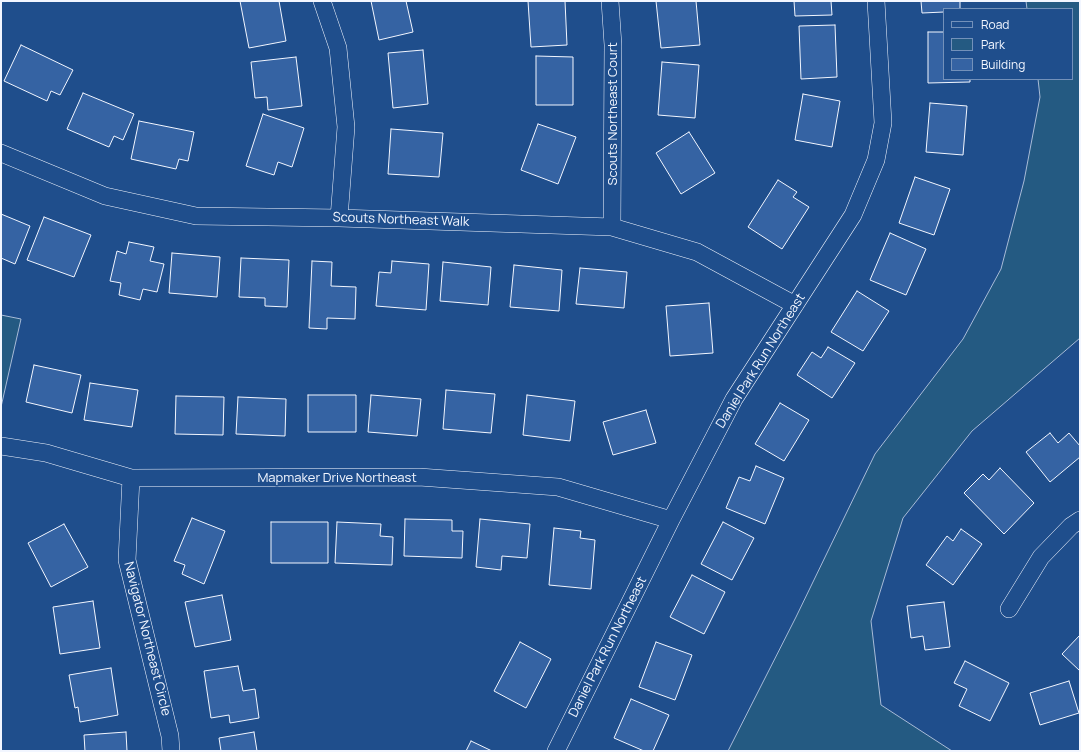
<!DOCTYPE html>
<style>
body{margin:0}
#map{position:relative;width:1081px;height:752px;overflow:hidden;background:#1f4e8c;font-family:Manrope,sans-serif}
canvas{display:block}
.frame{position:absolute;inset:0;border:2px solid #f2f6ff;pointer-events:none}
.legend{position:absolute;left:943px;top:8px;width:130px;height:72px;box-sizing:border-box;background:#1f4e8c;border:1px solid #7391ba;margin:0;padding:5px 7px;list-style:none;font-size:12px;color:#f2f6ff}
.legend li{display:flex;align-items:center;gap:8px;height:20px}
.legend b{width:20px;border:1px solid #7391ba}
</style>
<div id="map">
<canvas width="1081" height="752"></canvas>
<div class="frame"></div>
<ul class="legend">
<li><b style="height:5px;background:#1f4e8c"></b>Road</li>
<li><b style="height:11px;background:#245a82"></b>Park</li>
<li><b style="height:11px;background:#3563a3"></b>Building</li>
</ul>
</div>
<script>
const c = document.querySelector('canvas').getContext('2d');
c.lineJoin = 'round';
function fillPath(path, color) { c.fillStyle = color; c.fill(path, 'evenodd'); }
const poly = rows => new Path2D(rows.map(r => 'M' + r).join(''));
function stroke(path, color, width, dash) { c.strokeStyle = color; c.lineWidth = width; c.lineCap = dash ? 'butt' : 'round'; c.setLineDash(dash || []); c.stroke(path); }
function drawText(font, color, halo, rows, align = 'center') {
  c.font = font + ' Manrope,sans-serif'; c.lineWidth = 3; c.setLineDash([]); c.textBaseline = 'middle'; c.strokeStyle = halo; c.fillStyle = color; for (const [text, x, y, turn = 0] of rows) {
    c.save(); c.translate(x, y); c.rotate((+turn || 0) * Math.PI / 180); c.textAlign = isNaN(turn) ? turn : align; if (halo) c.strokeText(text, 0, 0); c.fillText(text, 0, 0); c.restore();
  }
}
const green = poly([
 [1026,1,1080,1,1080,338,972,431,903,518,871,621,881,705,952,751,728,751,796,617,875,454,963,339,1001,269,1024,181,1040,97,1038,79,1072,79,1072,9,1027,9,1026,1],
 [1,315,21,319,1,407,1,315]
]);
fillPath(green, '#245a82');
stroke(green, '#a8bbd7', 1);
const building = poly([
 [240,1,279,1,286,41,249,48,240,1],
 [371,1,406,1,413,32,379,40,371,1],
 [528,1,565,1,567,45,531,47,528,1],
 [656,1,696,1,700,45,661,48,656,1],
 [794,1,831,1,832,15,795,16,794,1],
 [921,1,960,1,960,9,944,9,944,12,922,13,921,1],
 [835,25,837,77,801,79,799,26,835,25],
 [928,32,944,32,944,79,970,79,970,82,928,83,928,32],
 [21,45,73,70,60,95,51,91,47,101,4,81,21,45],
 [423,50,428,104,393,108,388,53,423,50],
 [536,56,573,57,573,105,536,105,536,56],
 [296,57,302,106,268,110,267,97,255,98,251,62,296,57],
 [662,62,699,65,695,118,658,115,662,62],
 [83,93,134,114,123,140,114,136,109,147,67,129,83,93],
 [803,94,840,101,832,147,795,140,803,94],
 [930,103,967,106,963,155,926,152,930,103],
 [263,114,304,128,292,167,278,162,274,175,246,166,263,114],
 [139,121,194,132,188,161,179,159,176,169,131,159,139,121],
 [538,124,576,137,558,184,521,170,538,124],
 [391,129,443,133,439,177,388,174,391,129],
 [689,132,715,173,681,194,656,153,689,132],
 [915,177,950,189,934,235,899,223,915,177],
 [778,180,797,192,793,197,809,207,782,249,748,227,778,180],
 [1,214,30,226,15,264,1,258,1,214],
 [44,217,91,235,74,277,27,260,44,217],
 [890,233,926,249,906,295,870,280,890,233],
 [129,242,154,247,150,261,164,264,157,292,143,289,140,300,119,295,121,283,110,281,117,251,126,254,129,242],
 [172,253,220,257,217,297,169,293,172,253],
 [241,258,289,260,287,307,265,306,265,298,239,297,241,258],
 [312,261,332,262,331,286,356,287,355,319,327,318,327,329,309,328,312,261],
 [392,261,429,264,426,310,376,306,379,272,391,273,392,261],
 [443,262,491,267,488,305,440,301,443,262],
 [514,265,562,270,559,311,510,307,514,265],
 [580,268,627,272,624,308,576,304,580,268],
 [857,291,889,311,863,351,831,332,857,291],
 [709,303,713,353,670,356,666,306,709,303],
 [828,347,855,363,832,398,797,375,812,352,821,358,828,347],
 [34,365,81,375,72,413,26,402,34,365],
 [90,383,138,390,132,427,84,420,90,383],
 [446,390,495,394,491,433,443,429,446,390],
 [308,395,356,395,356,432,308,432,308,395],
 [371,395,421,399,417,436,368,432,371,395],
 [527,395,575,401,570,441,523,435,527,395],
 [176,396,224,397,223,435,175,434,176,396],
 [238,397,286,399,285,436,236,434,238,397],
 [780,403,809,420,784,461,755,444,780,403],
 [646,410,656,443,613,455,603,422,646,410],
 [1050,433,1058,443,1069,433,1080,446,1080,457,1050,482,1026,452,1050,433],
 [756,466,784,478,765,524,726,508,739,477,750,481,756,466],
 [1000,468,1034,503,1004,534,964,493,983,474,989,480,1000,468],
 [192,518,225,531,204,584,182,574,185,565,174,561,192,518],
 [405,519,452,520,452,531,463,531,462,558,404,556,405,519],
 [480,519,530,524,527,558,502,556,501,570,476,567,480,519],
 [271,522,328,522,328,563,271,563,271,522],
 [337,522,381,524,380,536,393,537,392,565,335,563,337,522],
 [723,522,754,538,732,580,701,564,723,522],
 [64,524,88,567,51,587,28,543,64,524],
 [554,528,581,531,580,538,595,540,591,589,549,585,554,528],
 [961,529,982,544,953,585,926,565,947,536,953,541,961,529],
 [692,575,725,592,704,634,670,617,692,575],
 [222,595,231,640,195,647,185,602,222,595],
 [93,601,100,648,60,654,53,607,93,601],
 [944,602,950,647,925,650,923,636,911,638,907,606,944,602],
 [1080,635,1080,671,1062,654,1080,635],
 [520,642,551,659,526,708,494,691,520,642],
 [656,642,692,655,675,700,639,687,656,642],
 [965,661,1009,683,990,721,959,706,967,689,954,683,965,661],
 [238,666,243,691,255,689,259,718,230,723,229,715,211,718,204,671,238,666],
 [111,668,118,715,80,722,78,707,75,708,69,675,111,668],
 [1069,681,1079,713,1040,725,1030,693,1069,681],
 [631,699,669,715,653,751,644,751,614,738,631,699],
 [126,732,127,751,85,751,84,735,126,732],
 [254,732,257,751,221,751,219,738,254,732],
 [471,741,492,751,466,751,471,741]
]);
fillPath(building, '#3563a3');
stroke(building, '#f2f6ff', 1);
const minor = poly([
 [322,1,338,48,346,127,339,218],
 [610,1,613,45,612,227],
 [1,153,105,196,196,216,339,218,612,227,697,252,795,305],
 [1,446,46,453,131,478,419,477,558,487,671,520],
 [131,478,127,560,170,736,171,751],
 [1009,609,1041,557,1071,526,1080,520],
 [556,751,671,520,734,399,853,215,876,160,883,123,876,1]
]);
stroke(minor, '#f2f6ff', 18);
stroke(minor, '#1f4e8c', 17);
drawText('13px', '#f2f6ff', '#1f4e8c', [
 ["Scouts Northeast Court",613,114,-90],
 ["Scouts Northeast Walk",401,220,2],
 ["Daniel Park Run Northeast",761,361,-58],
 ["Mapmaker Drive Northeast",337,478],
 ["Navigator Northeast Circle",147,639,76],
 ["Daniel Park Run Northeast",608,647,-63]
]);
</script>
